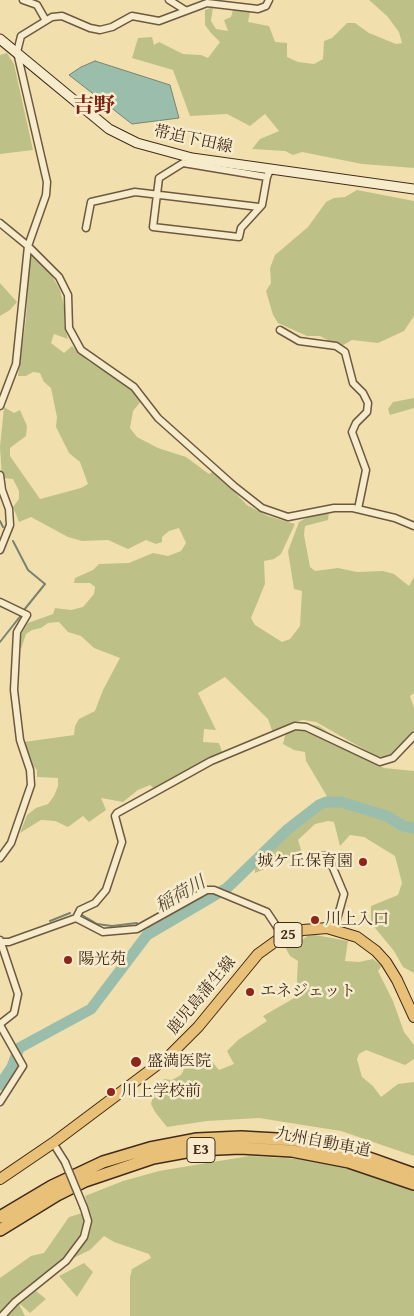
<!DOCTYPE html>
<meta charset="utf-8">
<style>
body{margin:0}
canvas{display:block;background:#f1e0ae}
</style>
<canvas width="414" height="1316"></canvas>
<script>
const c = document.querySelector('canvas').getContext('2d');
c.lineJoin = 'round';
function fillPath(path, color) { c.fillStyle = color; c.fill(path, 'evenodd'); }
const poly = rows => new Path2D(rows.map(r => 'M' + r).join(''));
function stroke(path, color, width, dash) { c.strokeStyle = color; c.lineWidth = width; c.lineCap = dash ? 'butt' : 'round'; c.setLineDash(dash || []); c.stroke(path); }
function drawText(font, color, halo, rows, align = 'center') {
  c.font = font + ' "Gentium Book Plus","Noto Serif JP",serif'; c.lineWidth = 5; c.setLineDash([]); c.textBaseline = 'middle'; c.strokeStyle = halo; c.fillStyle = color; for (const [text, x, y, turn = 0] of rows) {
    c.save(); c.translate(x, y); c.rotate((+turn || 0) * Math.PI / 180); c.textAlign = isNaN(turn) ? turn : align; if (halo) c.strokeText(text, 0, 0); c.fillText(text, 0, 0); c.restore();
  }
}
fillPath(poly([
 [369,0,414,0,414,168,362,164,302,152,293,155,285,151,252,149,260,139,279,131,265,114,250,126,227,114,190,116,173,70,132,58,138,38,152,37,154,45,159,42,183,54,201,55,208,58,220,42,211,33,205,25,205,10,213,7,211,21,216,29,228,31,224,20,231,17,233,10,250,12,248,22,269,26,275,42,287,43,287,57,298,62,314,64,323,59,324,41,332,38,347,23,355,23,369,33,396,44,402,43,399,32,387,16],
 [7,53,14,64,33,150,0,154,0,55],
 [357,190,414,201,414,316,404,331,378,343,352,340,340,347,320,336,307,336,278,323,273,315,266,291,271,283,270,268,275,255,308,227,326,202,334,198,345,197],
 [30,253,35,253,47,267,60,290,64,306,64,325,68,339,54,334,51,343,64,353,72,346,88,361,133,389,142,400,133,411,130,428,137,437,158,448,186,457,209,474,214,471,247,505,268,516,295,524,281,554,274,559,264,561,265,584,251,618,255,625,282,642,290,639,300,626,302,591,294,589,288,551,299,522,308,517,329,513,328,520,305,526,304,535,310,567,315,571,338,568,357,572,383,571,394,574,409,586,414,577,414,693,410,696,414,708,414,731,390,756,381,758,374,755,316,722,303,720,290,723,275,739,268,719,225,677,198,693,216,730,204,729,203,742,219,743,222,752,159,793,150,785,138,790,123,802,101,798,106,810,89,822,83,816,68,827,55,821,41,820,20,833,27,815,36,808,48,804,54,796,58,786,58,778,37,777,37,770,24,756,24,742,74,735,75,726,79,719,95,711,103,690,120,658,94,648,81,636,68,632,59,622,48,623,41,628,32,630,26,634,21,649,18,642,24,629,28,623,53,614,55,608,71,610,83,607,94,594,95,587,90,583,74,583,75,578,93,570,99,564,129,563,153,553,168,556,181,551,186,543,179,528,169,531,162,537,162,542,156,544,146,540,128,549,108,540,82,541,68,537,31,517,19,522,13,507,19,499,19,491,13,479,2,478,0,447,4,407,14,413,20,410,27,426,26,436,10,448,10,456,40,499,81,488,88,484,80,462,69,453,56,427,57,417,51,388,44,382,40,373,33,372,26,376,18,376,26,318],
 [0,283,17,302,10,310,0,316],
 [414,398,414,408,390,415,388,409,393,402],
 [304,723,319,726,373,763,384,768,414,771,414,973,403,967,394,951,371,923,371,906,398,895,402,883,395,856,364,837,350,835,340,846,334,822,328,821,315,824,298,840,304,859,288,856,286,860,255,873,255,868,265,861,275,849,282,828,304,810,328,798,306,761,305,752,294,750,283,744,285,736,294,724],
 [310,934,348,941,345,961,359,962,373,959,382,966,378,971,393,1001,404,1032,414,1045,414,1059,405,1065,366,1050,359,1054,357,1059,362,1077,373,1086,381,1097,398,1084,414,1082,414,1156,341,1131,259,1118,207,1121,167,1127,155,1112,151,1104,153,1097,164,1079,172,1080,181,1075,191,1055,209,1058,219,1070,234,1064,227,1051,238,1040,267,1021,263,1016,296,997,298,961,290,956,283,943,299,942],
 [249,1156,299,1159,347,1166,386,1178,414,1191,414,1316,130,1316,130,1277,132,1269,151,1258,149,1254,114,1242,104,1236,90,1250,51,1269,17,1300,25,1316,0,1316,0,1278,31,1256,44,1253,69,1217,89,1211,85,1196,123,1181,159,1171],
 [84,1263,93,1272,77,1297,59,1276],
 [36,1291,46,1299,30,1313,20,1304]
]), '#bec187');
const water = poly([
 [95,61,170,85,179,118,132,124,69,75,81,67,95,61]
]);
fillPath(water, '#9bbdab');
stroke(water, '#788371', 1);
stroke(poly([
 [0,521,3,527],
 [13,541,28,570,45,584,24,610],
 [0,642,22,614],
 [82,915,97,924,112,926,137,923],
 [50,921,70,913],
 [149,928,155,931]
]), '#788371', 2);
stroke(poly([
 [0,1085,12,1067,19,1048,91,1009,147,935,227,888,288,829,319,805,326,802,341,802,387,816,403,826,414,828]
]), '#9bbdab', 11);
const minor = poly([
 [23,0,37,5,45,19],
 [169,0,185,10],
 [267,177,183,163,159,178,153,227,239,237,241,228,262,205,267,177,270,170],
 [0,223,28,246,59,277,68,295,69,328,81,350,134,387,158,418,234,486,262,508,288,517,334,508,353,508,395,518,414,526],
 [86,228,91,202,135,192,259,207],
 [280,330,299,341,336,346,345,352,353,383,363,393,368,403,367,412,356,423,352,432,366,470,358,509],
 [0,406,16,364,28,246,46,195,47,182,17,52,21,36,52,17,62,16,90,28,100,30,112,27,132,16,159,21,207,3,258,9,266,6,269,0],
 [0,475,2,490,9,509,10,525,0,550],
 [0,602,27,615,17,632,14,690,20,740,30,770,31,785,11,843,0,858],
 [323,856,328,856,344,894,334,930],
 [76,918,103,932,137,929,207,890,214,890,267,912,283,936],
 [0,940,18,994,14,1013,0,1024],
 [1,942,9,942,76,918,80,910,95,903,106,890,122,842,115,816,117,813,211,761,295,726,306,727,380,762,393,758,414,736],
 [0,1025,23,1066,0,1102],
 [53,1143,65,1162],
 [2,1316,15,1302,66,1261,84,1237,88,1221,84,1208]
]);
const secondary = poly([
 [0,39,109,129,137,143,192,158,414,189]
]);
const primary = poly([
 [0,1179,53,1143,169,1056,198,1027,258,954,283,936,303,930,327,928,357,937,376,951,386,962,397,980,414,1017]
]);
const motorway = poly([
 [0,1217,52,1186,103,1162,150,1148,197,1139,241,1137,295,1140,352,1152,414,1174],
 [0,1230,57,1195,85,1181,153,1158,197,1150,240,1148,292,1151,349,1162,414,1184]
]);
stroke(minor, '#6e5840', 9);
stroke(secondary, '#432b1b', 11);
stroke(primary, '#432b1b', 12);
stroke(motorway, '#432b1b', 14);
stroke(minor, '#f6ebca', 6);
stroke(secondary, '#f6ebca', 9);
stroke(primary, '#e8c077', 10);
stroke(motorway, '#e8c077', 11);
const minorBridge = poly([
 [65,1162,84,1208]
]);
stroke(minorBridge, '#6e5840', 9, []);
stroke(minorBridge, '#f6ebca', 6);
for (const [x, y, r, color] of [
 [363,862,5,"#8f2418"],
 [315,920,5,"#8f2418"],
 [68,960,5,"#8f2418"],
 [250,992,5,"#8f2418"],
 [136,1062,6,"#8f2418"],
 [111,1092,5,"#8f2418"]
]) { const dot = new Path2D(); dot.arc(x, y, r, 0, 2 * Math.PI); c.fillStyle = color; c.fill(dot); stroke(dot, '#f6ebca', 2); }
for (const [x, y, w] of [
 [288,935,28],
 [201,1150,28]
]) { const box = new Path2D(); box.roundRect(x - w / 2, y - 12.5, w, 25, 4); c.fillStyle = '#f6ebca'; c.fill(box); stroke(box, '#432b1b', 1); }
drawText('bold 15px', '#432b1b', null, [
 ["25",288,935],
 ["E3",201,1150]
]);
drawText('16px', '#432b1b', '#f6ebca', [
 ["帯迫下田線",193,140,12],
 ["鹿児島蒲生線",202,996,-50],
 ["九州自動車道",323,1143,11]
]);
drawText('16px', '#432b1b', '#f6ebca', [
 ["城ケ丘保育園",353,862,"right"],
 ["川上入口",325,920],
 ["陽光苑",78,960],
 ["エネジェット",260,992],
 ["盛満医院",147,1062],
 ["川上学校前",121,1092]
], 'left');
drawText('italic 18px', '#59503f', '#f6ebca', [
 ["稲荷川",181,895,-30]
]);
drawText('bold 21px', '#7a1f14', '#f6ebca', [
 ["吉野",94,107]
]);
</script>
